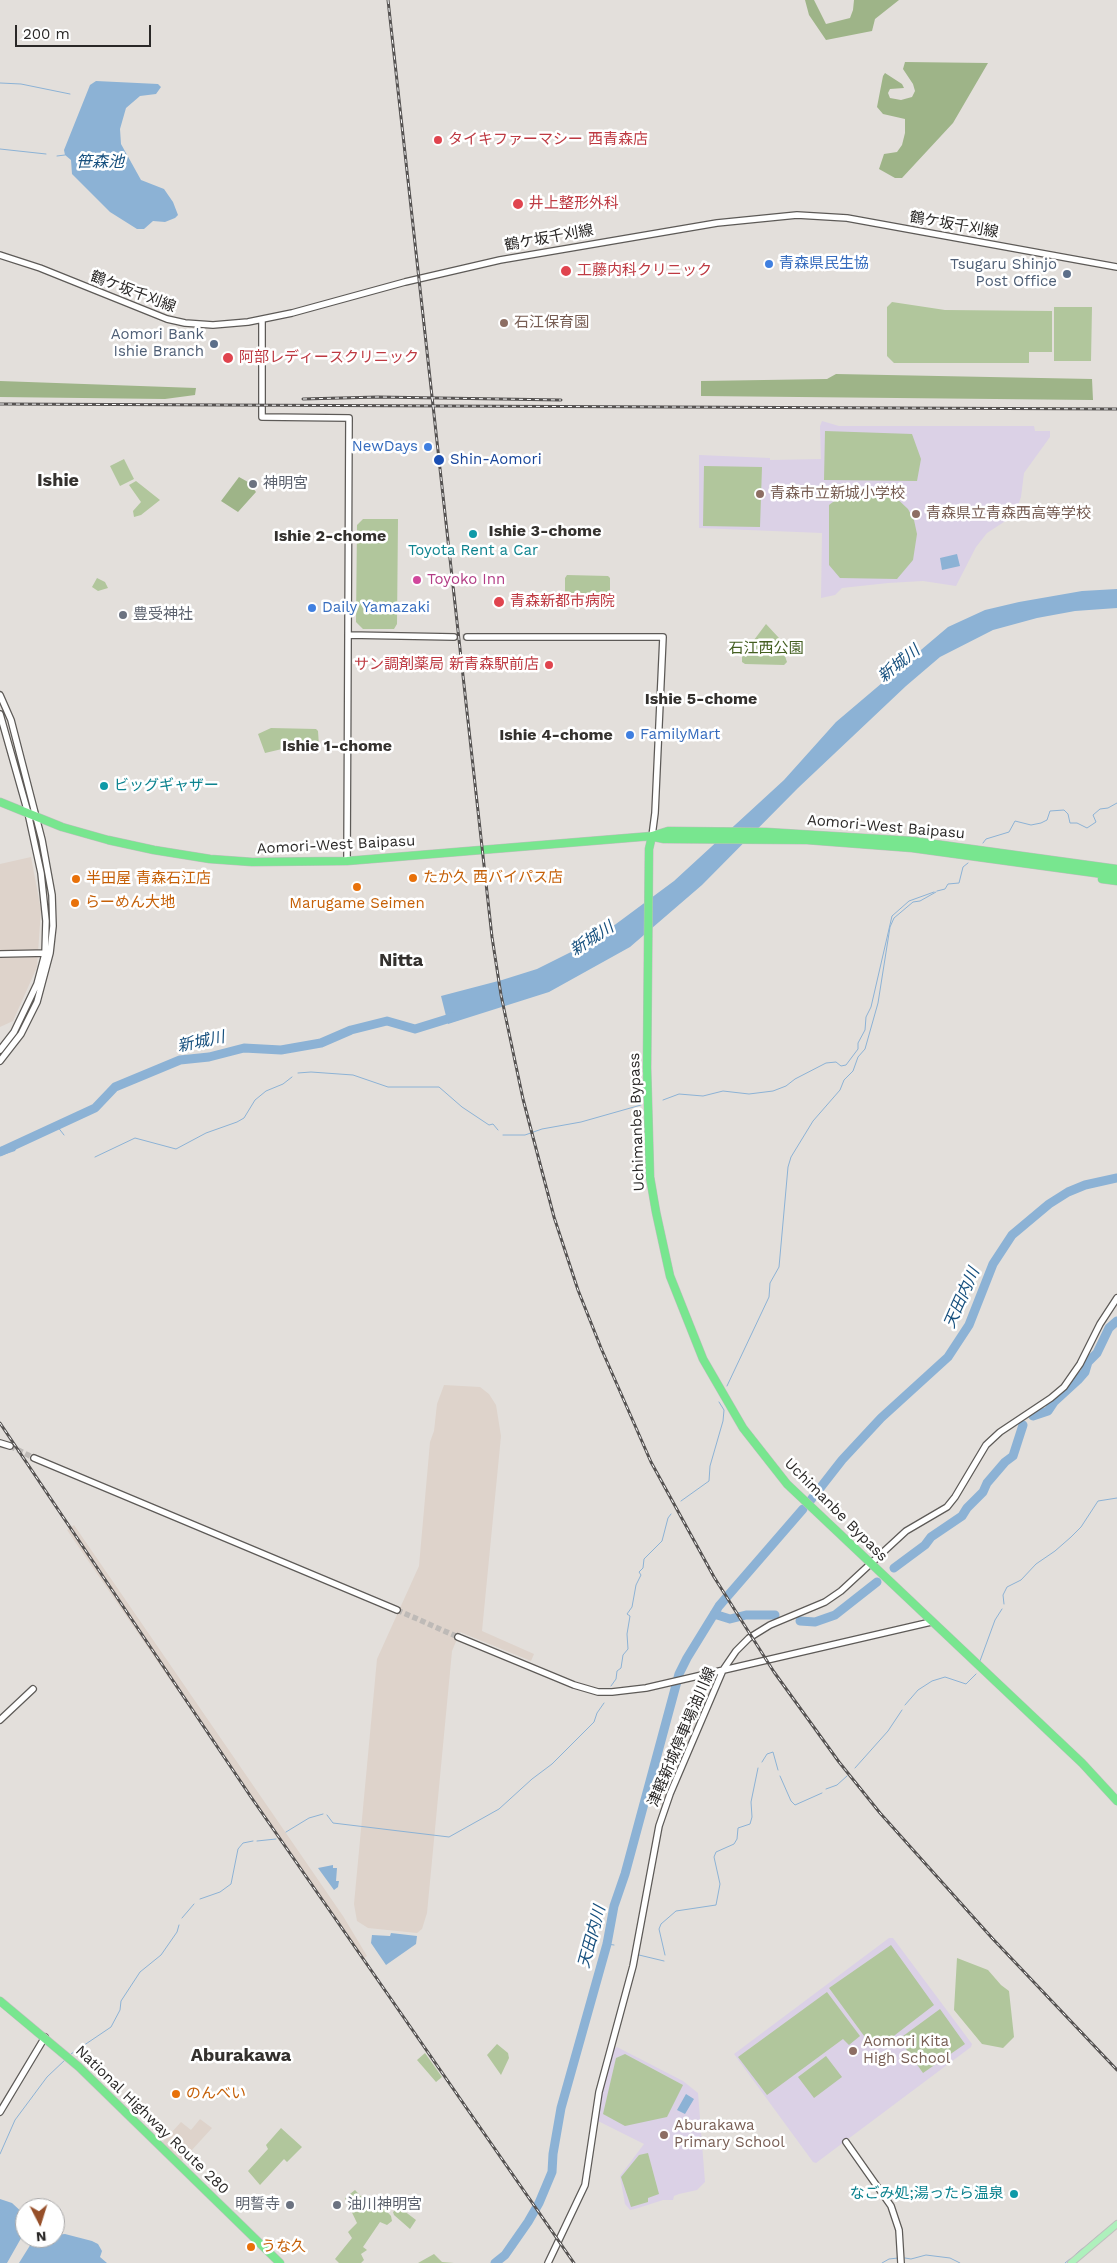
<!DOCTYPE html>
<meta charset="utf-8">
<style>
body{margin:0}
#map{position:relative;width:1117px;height:2263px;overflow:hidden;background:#e3dfdb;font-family:"Work Sans",sans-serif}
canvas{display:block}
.north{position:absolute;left:15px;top:2198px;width:50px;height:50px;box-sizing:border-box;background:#fff;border:1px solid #aaa9a9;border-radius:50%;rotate:175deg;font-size:14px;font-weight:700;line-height:20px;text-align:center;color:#2a2827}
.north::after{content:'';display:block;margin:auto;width:18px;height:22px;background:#964f29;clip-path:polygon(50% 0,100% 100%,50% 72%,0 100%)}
.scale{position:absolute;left:15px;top:25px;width:136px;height:22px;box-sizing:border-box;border:2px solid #2a2827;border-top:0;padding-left:6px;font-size:15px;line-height:18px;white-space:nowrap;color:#2a2827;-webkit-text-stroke:4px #fff;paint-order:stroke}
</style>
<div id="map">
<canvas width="1117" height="2263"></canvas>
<div class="north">N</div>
<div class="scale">200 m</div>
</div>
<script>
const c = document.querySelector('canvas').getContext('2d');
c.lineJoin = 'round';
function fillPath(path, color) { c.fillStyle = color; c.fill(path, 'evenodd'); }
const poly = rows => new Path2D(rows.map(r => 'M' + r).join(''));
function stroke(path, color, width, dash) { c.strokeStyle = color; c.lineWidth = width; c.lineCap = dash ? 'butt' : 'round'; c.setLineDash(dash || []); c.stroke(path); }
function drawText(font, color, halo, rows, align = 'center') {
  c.font = font + ' "Work Sans","Noto Sans JP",sans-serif'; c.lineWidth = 5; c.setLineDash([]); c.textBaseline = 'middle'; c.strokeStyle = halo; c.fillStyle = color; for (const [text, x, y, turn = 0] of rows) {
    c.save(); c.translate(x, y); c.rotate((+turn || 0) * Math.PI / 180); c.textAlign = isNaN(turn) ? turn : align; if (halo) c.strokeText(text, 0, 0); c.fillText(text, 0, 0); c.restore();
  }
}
fillPath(poly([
 [31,857,41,910,37,967,13,1021,0,1027,0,864],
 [444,1385,480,1387,489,1394,496,1405,501,1436,482,1631,534,1654,531,1661,460,1632,452,1651,427,1913,422,1929,417,1933,368,1928,357,1921,354,1904,377,1659,419,1566,430,1442,434,1431,437,1404],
 [74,1525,343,1916,367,1956,362,1959,67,1530],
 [200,2119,212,2128,181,2162,161,2144,181,2122,191,2130]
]), '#ded3cb');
fillPath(poly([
 [822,421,839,426,1034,426,1035,431,1050,431,1050,437,1024,473,1021,497,1017,508,1013,507,1007,520,987,533,976,547,956,586,923,581,888,583,842,588,835,595,821,598,822,533,699,528,699,455,770,458,770,460,821,459,820,426],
 [889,1938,893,1938,972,2044,971,2047,816,2163,813,2162,734,2054],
 [617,2047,683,2081,698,2093,705,2182,697,2190,679,2194,674,2196,673,2200,663,2200,635,2209,630,2210,625,2204,620,2176,644,2144,598,2121,604,2081,614,2049]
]), '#dbd1e6');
fillPath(poly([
 [892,302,945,310,1052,311,1052,352,1029,352,1029,363,894,363,887,356,887,307],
 [1054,307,1092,307,1091,361,1054,361],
 [825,431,912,434,921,459,917,481,824,480],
 [124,459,134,479,120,486,110,466],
 [704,466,762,467,760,527,703,526],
 [136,481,160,500,141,515,134,517,133,511,141,502,129,485],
 [863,488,874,488,892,494,908,509,914,520,917,534,913,560,897,579,840,578,829,565,829,505,845,493],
 [363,519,398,519,397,624,394,629,363,629,356,622,357,525],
 [567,575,608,576,610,578,610,599,607,602,567,602,565,599,565,578],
 [97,578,105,582,108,588,98,591,92,587],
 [766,624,779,638,787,662,784,665,745,664,742,662,742,643,745,640,754,640],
 [271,728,316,729,318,731,319,746,315,749,282,749,265,753,258,734],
 [891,1945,934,2005,882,2045,870,2044,829,1988],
 [957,1958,988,1970,1001,1985,1009,1991,1014,2037,1003,2048,982,2044,954,2010],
 [827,1992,860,2036,849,2045,843,2039,767,2095,738,2057],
 [940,2009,965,2044,923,2073,899,2039],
 [497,2044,508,2053,509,2058,501,2075,487,2055],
 [425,2053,442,2077,436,2082,417,2060],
 [625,2054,683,2085,667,2117,625,2126,603,2114,616,2058],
 [826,2056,842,2077,814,2098,798,2077],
 [281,2128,302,2147,287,2162,284,2159,260,2185,248,2171,268,2149,266,2145],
 [648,2153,659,2194,648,2198,648,2202,631,2207,621,2177,639,2155],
 [355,2190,373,2209,379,2203,391,2216,392,2221,387,2225,380,2222,363,2247,367,2250,361,2254,364,2260,361,2263,339,2263,335,2259,352,2238,348,2232,357,2223,345,2198],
 [399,2207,416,2220,410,2229,394,2215,393,2212],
 [434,2254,442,2262,454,2263,418,2263]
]), '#b1c69c');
fillPath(poly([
 [805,0,814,0,826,24,850,18,853,10,854,0,899,0,875,19,872,31,826,40,809,15],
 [905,62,988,63,953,123,902,178,895,178,879,169,884,154,897,152,902,145,905,133,905,119,883,114,877,107,883,76,885,73,902,84,904,88,890,89,888,93,890,98,901,100,912,97,915,91,913,84,903,69],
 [836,374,1092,379,1093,400,701,396,701,381,827,379],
 [0,381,196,388,195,395,165,399,0,397],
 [239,477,248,482,256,492,238,512,221,501]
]), '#9eb488');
fillPath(poly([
 [96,81,158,84,161,87,156,94,140,96,126,108,120,129,121,144,141,180,164,189,173,202,178,215,175,218,165,222,153,221,144,229,137,229,110,212,72,174,71,160,65,155,64,150,90,85],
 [957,554,960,566,942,570,940,558],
 [1117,589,1117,608,1075,611,1037,618,993,630,940,657,906,686,798,788,702,885,630,947,549,992,448,1024,441,996,502,980,537,969,593,941,674,881,784,780,836,722,948,627,985,610,1019,602,1082,591],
 [19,1144,15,1151,0,1156,0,1147],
 [333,1865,333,1868,337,1868,336,1881,339,1881,338,1887,334,1890,318,1868],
 [391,1933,417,1936,416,1944,386,1965,371,1943,372,1935,390,1936],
 [686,2094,694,2099,685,2114,677,2110],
 [0,2199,12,2203,25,2215,25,2238,55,2238,55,2235,65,2234,92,2241,98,2244,102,2251,100,2257,107,2263,0,2263]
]), '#8cb2d5');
fillPath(poly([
 [24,2233,25,2238,34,2239,19,2263,7,2263]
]), '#e3dfdb');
stroke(poly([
 [0,83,21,84,70,94],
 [0,149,46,154],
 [57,156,65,155],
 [983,843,986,839,1009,832,1015,821,1031,825,1041,823,1047,820,1050,811,1064,810,1068,814,1070,823,1077,823,1087,828,1096,822,1093,815,1100,809,1108,808,1117,803],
 [937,891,945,889,948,884,959,883,963,867,968,863],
 [298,1073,311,1072,353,1075,388,1087,439,1087,462,1107,489,1125,493,1124,498,1130],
 [663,1100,679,1094,703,1096,723,1091,749,1094,773,1091,786,1086,795,1079,826,1063,836,1062,841,1066,846,1065,858,1049,858,1043,865,1030,866,1017,871,1007,892,916,909,901,934,892],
 [57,1126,64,1135],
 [503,1135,525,1135,542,1129,581,1122,641,1105],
 [95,1157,135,1138,176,1149,206,1133,237,1122,244,1118,255,1100,266,1091,283,1084,292,1077],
 [727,1386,769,1297,770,1283,779,1267,788,1167,791,1157,813,1121,840,1090,844,1080,853,1071,858,1057,865,1049,878,1003,890,927,894,918,913,902,920,901,936,892],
 [681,1501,709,1481,710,1466,723,1421,724,1410,719,1402],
 [1004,1604,1003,1595,1007,1587,1021,1580,1036,1564,1055,1551,1071,1537,1081,1527,1098,1501,1117,1498],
 [980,1661,995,1620,1002,1609],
 [611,1686,616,1679,617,1671,621,1668,623,1655,628,1649,627,1634,630,1616,627,1614,632,1607,636,1585,641,1575,639,1572,643,1568,644,1559,662,1541,668,1518,671,1514],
 [905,1705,918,1690,932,1681,945,1677,966,1684,976,1674],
 [762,1762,767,1754,773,1752,778,1770],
 [855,1768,888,1731,902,1710],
 [780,1776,791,1801,795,1805,822,1793],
 [826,1789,837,1785,847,1776],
 [327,1815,333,1823,449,1837,499,1809,532,1779,552,1764,594,1722,597,1713,604,1703],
 [286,1832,309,1818,323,1814],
 [257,1841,276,1839],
 [200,1899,220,1892,231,1884,238,1849,243,1843,253,1841],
 [182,1918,194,1904],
 [607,1944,614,1945],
 [639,1955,664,1961],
 [665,1955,659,1929,661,1924,676,1911,716,1905,720,1884,714,1857,716,1852,734,1844,737,1839,738,1828,750,1824,752,1817,751,1802,758,1768],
 [71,2054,111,2027,120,2010,121,2001,140,1972,161,1955,177,1932,179,1925],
 [0,2154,15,2120,47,2077,66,2059],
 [1103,2232,1115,2222],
 [1086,2246,1099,2235],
 [1076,2254,1083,2248],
 [905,2258,911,2259,926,2255,950,2258,960,2263],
 [882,2263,889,2259,898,2258],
 [1065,2263,1070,2259]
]), '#8cb2d5', 1);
stroke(poly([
 [0,1152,95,1108,115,1087,180,1060,209,1057,244,1048,281,1050,321,1043,351,1030,387,1021,415,1029,457,1016],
 [1033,1416,1048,1411,1054,1402,1078,1380,1085,1372,1088,1362,1097,1353,1109,1328,1117,1321],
 [810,1501,842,1460,881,1418,948,1357,969,1325,993,1264,1012,1235,1049,1204,1068,1192,1085,1185,1117,1178],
 [894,1568,925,1545,931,1537,962,1516,967,1508,983,1492,987,1483,1005,1462,1013,1456,1023,1425],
 [714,1614,730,1619,746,1615,775,1615],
 [800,1621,815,1622,835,1615,877,1582],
 [495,2263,505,2255,528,2222,539,2203,552,2172,553,2154,561,2108,607,1944,614,1906,625,1874,679,1674,687,1658,719,1606,803,1509]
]), '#8cb2d5', 9);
stroke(poly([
 [454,637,467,637],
 [10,1446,34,1458],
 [397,1610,458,1637]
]), '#bebab7', 5.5, [5.5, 3]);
const secondary = poly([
 [0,255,40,268,167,319,185,323,213,325,248,322,292,313,405,282,500,260,717,223,797,215,847,218,1117,267],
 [262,320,262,417,349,418,347,861],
 [348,635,454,637],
 [467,637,663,637,655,813,652,836],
 [0,695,11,720,42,840,52,895,53,926,50,953,37,1002,21,1034,0,1061],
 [0,714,28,813,41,873,46,921,45,954,37,984,14,1032,0,1050],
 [0,954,48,953],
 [0,1443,10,1446],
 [34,1458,397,1610],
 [458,1637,574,1685,598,1692,612,1692,646,1688,931,1622],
 [0,1720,33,1689],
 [0,2112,45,2037],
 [846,2142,891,2206,899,2230,901,2263],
 [548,2263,585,2185,599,2092,633,1966,659,1826,670,1794,723,1670,736,1651,749,1638,770,1625,825,1602,841,1591,906,1531,947,1507,955,1497,986,1445,1000,1432,1051,1398,1064,1387,1080,1364,1100,1324,1117,1298]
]);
const primary = poly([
 [1071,2263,1117,2224]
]);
const highway = poly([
 [0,802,62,827,108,840,154,850,210,859,252,862,347,861,652,836,668,831,766,832,913,841,1117,869],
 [652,836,649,849,647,1068,650,1177,656,1212,670,1276,703,1359,743,1428,787,1484,1082,1763,1117,1801],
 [654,837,664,839,807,840,912,848,1117,876],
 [1102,879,1117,881],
 [0,2001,79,2067,280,2263]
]);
stroke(secondary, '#5d5a57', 8);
stroke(primary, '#bfbebe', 8);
stroke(highway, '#bfbebe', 9);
stroke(secondary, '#fff', 5.5);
stroke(primary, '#aef0bc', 6);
stroke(highway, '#78e68f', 8);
const rail = poly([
 [388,0,492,937,501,995,523,1099,554,1217,578,1290,601,1348,651,1462,714,1577,774,1672,839,1762,880,1813,992,1938,1117,2070],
 [303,399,378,397,561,400],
 [0,404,1117,409],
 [0,1423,251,1797,574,2263]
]);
stroke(rail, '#565352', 3);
stroke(rail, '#fff', 1, [4]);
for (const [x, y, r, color] of [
 [438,140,5,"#e0444e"],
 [518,204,6,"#e0444e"],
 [769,264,5,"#3f7fe0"],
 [566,271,6,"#e0444e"],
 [1067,274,5,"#5c6f8a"],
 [504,323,5,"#8d6e63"],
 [214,344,5,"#5c6f8a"],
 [228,358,6,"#e0444e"],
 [428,447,5,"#3f7fe0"],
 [439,460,6,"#1a4fb4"],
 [253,484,5,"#6b7280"],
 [760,494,5,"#8d6e63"],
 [916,514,5,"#8d6e63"],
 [473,534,5,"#0f9aa8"],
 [417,580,5,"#d1479c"],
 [499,602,6,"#e0444e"],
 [312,608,5,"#3f7fe0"],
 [123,615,5,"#6b7280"],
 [549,665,5,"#e0444e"],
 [630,735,5,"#3f7fe0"],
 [104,786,5,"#0f9aa8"],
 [413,878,5,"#e8710a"],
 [76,879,5,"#e8710a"],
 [357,887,5,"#e8710a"],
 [75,903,5,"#e8710a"],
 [853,2051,5,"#8d6e63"],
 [176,2094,5,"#e8710a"],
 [664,2135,5,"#8d6e63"],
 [1014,2194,5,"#0f9aa8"],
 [290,2205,5,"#6b7280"],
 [337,2205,5,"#6b7280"],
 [251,2247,5,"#e8710a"]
]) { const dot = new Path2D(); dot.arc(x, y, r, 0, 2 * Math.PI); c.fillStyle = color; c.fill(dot); stroke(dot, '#fff', 2); }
drawText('15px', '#be3a42', '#fff', [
 ["タイキファーマシー 西青森店",448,140],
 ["井上整形外科",529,204],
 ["工藤内科クリニック",577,271],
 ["阿部レディースクリニック",239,358],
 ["青森新都市病院",510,602],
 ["サン調剤薬局 新青森駅前店",539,665,"right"]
], 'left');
drawText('15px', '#2a2827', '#fff', [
 ["鶴ケ坂千刈線",954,225,10],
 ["鶴ケ坂千刈線",549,238,-10],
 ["鶴ケ坂千刈線",133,292,21],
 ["Aomori-West Baipasu",886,827,5],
 ["Aomori-West Baipasu",336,845,-3],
 ["Uchimanbe Bypass",637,1122,-92],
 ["Uchimanbe Bypass",836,1510,45],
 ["津軽新城停車場油川線",682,1737,-67],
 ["National Highway Route 280",152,2120,44]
]);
drawText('15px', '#366cbe', '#fff', [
 ["青森県民生協",779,264],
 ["NewDays",418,447,"right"],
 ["Daily Yamazaki",322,608],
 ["FamilyMart",640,735]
], 'left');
drawText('15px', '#4e5e75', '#fff', [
 ["Tsugaru Shinjo",1057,265],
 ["Post Office",1057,282],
 ["Aomori Bank",204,335],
 ["Ishie Branch",204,352]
], 'right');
drawText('15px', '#785e54', '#fff', [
 ["石江保育園",514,323],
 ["青森市立新城小学校",770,494],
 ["青森県立青森西高等学校",926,514],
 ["Aomori Kita",863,2042],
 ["High School",863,2059],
 ["Aburakawa",674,2126],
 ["Primary School",674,2143]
], 'left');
drawText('15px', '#164399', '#fff', [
 ["Shin-Aomori",450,460]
], 'left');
drawText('15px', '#5b616d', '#fff', [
 ["神明宮",263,484],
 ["豊受神社",133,615],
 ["明誓寺",280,2205,"right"],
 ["油川神明宮",347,2205]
], 'left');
drawText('15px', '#0d838f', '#fff', [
 ["Toyota Rent a Car",473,551],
 ["ビッグギャザー",114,786,"left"],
 ["なごみ処;湯ったら温泉",1004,2194,"right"]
]);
drawText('15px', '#b23c85', '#fff', [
 ["Toyoko Inn",427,580]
], 'left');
drawText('15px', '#445f21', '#fff', [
 ["石江西公園",766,649]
]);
drawText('15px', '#c56008', '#fff', [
 ["たか久 西バイパス店",423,878],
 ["半田屋 青森石江店",86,879],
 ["らーめん大地",85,903],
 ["Marugame Seimen",357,904,"center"],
 ["のんべい",186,2094],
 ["うな久",261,2247]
], 'left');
drawText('italic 16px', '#17507e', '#fff', [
 ["笹森池",100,162],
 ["新城川",899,664,-39],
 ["新城川",592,939,-33],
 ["新城川",201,1042,-12],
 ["天田内川",962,1298,-66],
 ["天田内川",592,1937,-75]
]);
drawText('bold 16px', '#34312e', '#fff', [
 ["Ishie 3-chome",545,531],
 ["Ishie 2-chome",330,536],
 ["Ishie 5-chome",701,699],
 ["Ishie 4-chome",556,735],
 ["Ishie 1-chome",337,746]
]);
drawText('bold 18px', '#34312e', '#fff', [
 ["Ishie",58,481],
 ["Nitta",401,961],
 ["Aburakawa",241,2056]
]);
</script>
